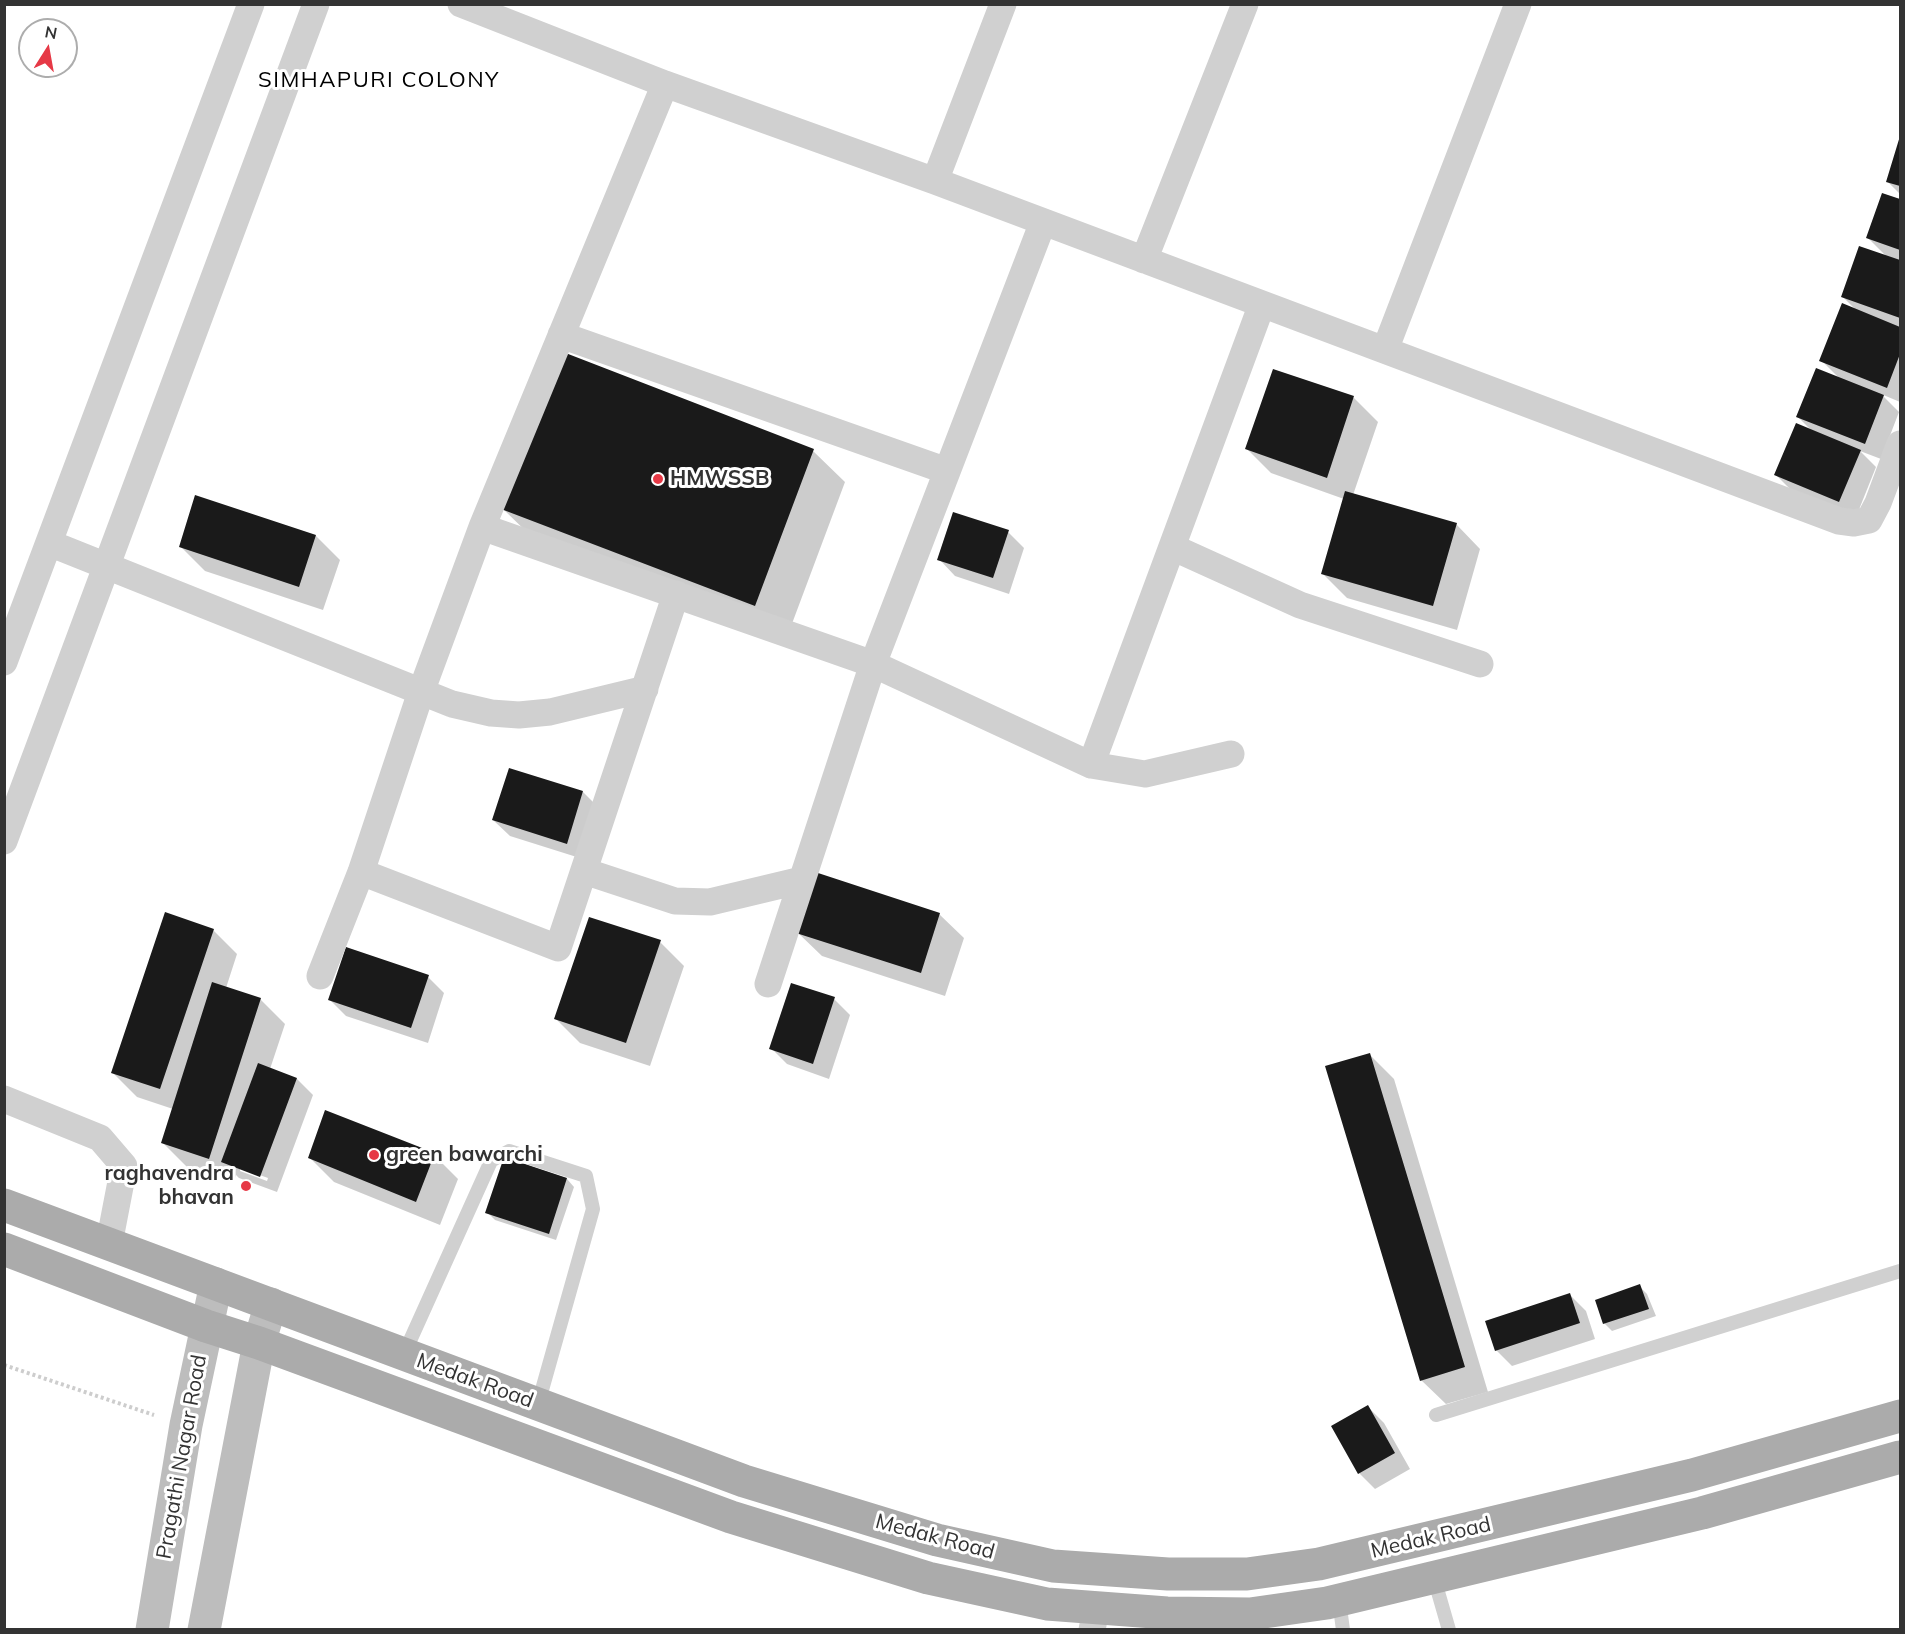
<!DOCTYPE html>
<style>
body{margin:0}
#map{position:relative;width:1905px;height:1634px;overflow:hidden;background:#fff;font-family:Mulish,sans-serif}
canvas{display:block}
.frame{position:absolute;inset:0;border:6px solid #333;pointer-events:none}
.north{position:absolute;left:18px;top:18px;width:60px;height:60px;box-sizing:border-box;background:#fff;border:2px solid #adadad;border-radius:50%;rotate:11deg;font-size:16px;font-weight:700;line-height:24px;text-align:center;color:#333}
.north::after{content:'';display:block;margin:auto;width:21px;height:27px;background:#e63946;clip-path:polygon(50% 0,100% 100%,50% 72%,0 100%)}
</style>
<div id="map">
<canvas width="1905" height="1634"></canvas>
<div class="frame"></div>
<div class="north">N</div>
</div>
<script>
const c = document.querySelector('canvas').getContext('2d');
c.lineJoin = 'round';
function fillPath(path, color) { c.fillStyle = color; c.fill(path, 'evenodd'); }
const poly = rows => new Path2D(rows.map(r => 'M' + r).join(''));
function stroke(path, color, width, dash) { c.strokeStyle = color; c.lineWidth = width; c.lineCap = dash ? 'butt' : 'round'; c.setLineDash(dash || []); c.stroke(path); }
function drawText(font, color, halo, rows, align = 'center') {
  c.font = font + ' Mulish,sans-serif'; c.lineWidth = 6; c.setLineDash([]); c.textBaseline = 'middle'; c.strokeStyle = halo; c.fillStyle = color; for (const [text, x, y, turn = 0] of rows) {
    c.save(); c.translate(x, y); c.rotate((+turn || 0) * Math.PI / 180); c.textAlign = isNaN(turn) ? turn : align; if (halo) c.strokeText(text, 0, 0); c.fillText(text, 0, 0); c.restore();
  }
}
fillPath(poly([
 [1900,139,1900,194,1888,182],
 [1883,195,1900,201,1900,402,1881,394,1899,412,1881,459,1860,451,1876,467,1856,517,1792,491,1776,475,1812,431,1798,417,1840,379,1821,360,1857,311,1843,297,1888,258,1868,238],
 [1274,370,1354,398,1378,422,1353,495,1456,524,1480,549,1457,630,1347,598,1323,574,1344,499,1271,473,1247,449],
 [813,451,845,482,787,637,535,540,503,509],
 [1008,532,1024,548,1009,594,955,576,939,559],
 [316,536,340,560,323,610,205,571,180,546],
 [583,792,599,808,583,859,510,836,493,820],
 [939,914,964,938,945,996,822,956,797,932],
 [213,930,237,954,226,988,260,999,285,1024,270,1069,297,1079,313,1095,277,1192,239,1178,236,1175,234,1182,187,1167,162,1142,173,1109,137,1097,113,1073],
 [240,1168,268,1178,267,1181,240,1171],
 [660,942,684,966,650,1066,580,1043,556,1019],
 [428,977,444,993,428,1043,346,1016,330,1000],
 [834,999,850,1015,829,1079,787,1064,771,1048],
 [1369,1054,1394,1079,1488,1392,1446,1404,1421,1380],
 [434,1155,458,1179,440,1225,334,1182,310,1158],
 [567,1179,574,1187,556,1240,495,1220,487,1212],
 [1639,1286,1647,1294,1656,1316,1612,1331,1604,1323],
 [1570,1295,1586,1311,1595,1339,1512,1366,1496,1350],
 [1368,1407,1384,1423,1410,1469,1375,1489,1359,1473]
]), '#0003');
fillPath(poly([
 [1900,136,1900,186,1886,182],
 [1882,193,1900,199,1900,250,1866,238],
 [1859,246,1900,260,1900,318,1841,297],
 [1842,303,1900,327,1900,354,1887,388,1819,361],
 [563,352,814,449,755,606,501,509],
 [1816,368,1884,395,1865,444,1796,417],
 [1273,369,1354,396,1327,478,1245,449],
 [1796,423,1861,450,1839,502,1774,475],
 [1345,491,1457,523,1433,606,1321,574],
 [195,495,316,535,299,587,179,547],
 [953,512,1009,530,993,578,937,560],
 [509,768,583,791,567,844,492,820],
 [815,872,940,913,921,973,796,933],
 [165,912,214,929,160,1089,111,1073],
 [589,917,661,940,626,1043,554,1019],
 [346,947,429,975,411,1028,328,1000],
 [212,982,261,998,209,1159,161,1143],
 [791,983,835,997,813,1064,769,1049],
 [1370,1053,1465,1367,1420,1381,1325,1066],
 [258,1063,297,1078,260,1177,221,1162],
 [325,1110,435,1153,416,1202,308,1158],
 [504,1157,567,1178,549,1234,485,1213],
 [1640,1284,1649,1309,1603,1324,1595,1300],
 [1570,1293,1580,1323,1495,1351,1485,1321],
 [1368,1405,1395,1453,1358,1474,1331,1426]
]), '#1a1a1a');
stroke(poly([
 [4,1365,154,1415]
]), '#cdcdcd', 4, [3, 3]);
stroke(poly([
 [404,1354,491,1161,509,1151,586,1176,593,1209,538,1404],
 [1436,1415,1900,1271],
 [1434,1578,1449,1630],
 [1339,1600,1343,1630]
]), '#d0d0d0', 14);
stroke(poly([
 [461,4,665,84,935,181,1839,521,1854,523,1869,520,1878,503,1900,444],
 [935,181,1003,4],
 [1144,260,1245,4],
 [561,335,947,471],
 [1385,350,1518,4],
 [482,527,873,664,1091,765,1145,774,1231,754],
 [49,543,452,704,491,713,519,715,550,712,645,689],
 [1172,547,1300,605,1480,664],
 [4,662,251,4],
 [1091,765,1262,304],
 [4,841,316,4],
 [584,871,675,901,710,902,802,880],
 [361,872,558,948,676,594],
 [320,976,361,872,421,692,482,527,665,84],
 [768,984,873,664,1043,222],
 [4,1099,100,1138,124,1166,109,1244],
 [1092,1630,1096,1609]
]), '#d0d0d0', 27);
stroke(poly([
 [152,1630,186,1425,216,1284],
 [204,1630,259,1343,271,1304]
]), '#bdbdbd', 33);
stroke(poly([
 [4,1205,744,1481,937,1540,1053,1566,1168,1574,1247,1574,1319,1564,1692,1475,1900,1416],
 [4,1249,206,1326,259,1343,731,1517,928,1578,1047,1604,1167,1613,1250,1614,1327,1603,1702,1513,1900,1457]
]), '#ababab', 33);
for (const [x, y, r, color] of [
 [658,479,6,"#e63946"],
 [374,1155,6,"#e63946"],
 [246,1186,6,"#e63946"]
]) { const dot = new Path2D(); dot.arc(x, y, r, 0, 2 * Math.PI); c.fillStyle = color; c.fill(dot); stroke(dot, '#fff', 2); }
drawText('bold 21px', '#333', '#fff', [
 ["HMWSSB",670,479],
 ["green bawarchi",386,1155],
 ["raghavendra",234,1174,"right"],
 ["bhavan",234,1198,"right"]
], 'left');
drawText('21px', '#333', '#fff', [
 ["Medak Road",475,1381,20],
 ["Pragathi Nagar Road",182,1457,-80],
 ["Medak Road",935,1537,15],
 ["Medak Road",1431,1538,-13]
]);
c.letterSpacing = '1.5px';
drawText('22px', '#000', '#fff', [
 ["SIMHAPURI COLONY",379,80]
]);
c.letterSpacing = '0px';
</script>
